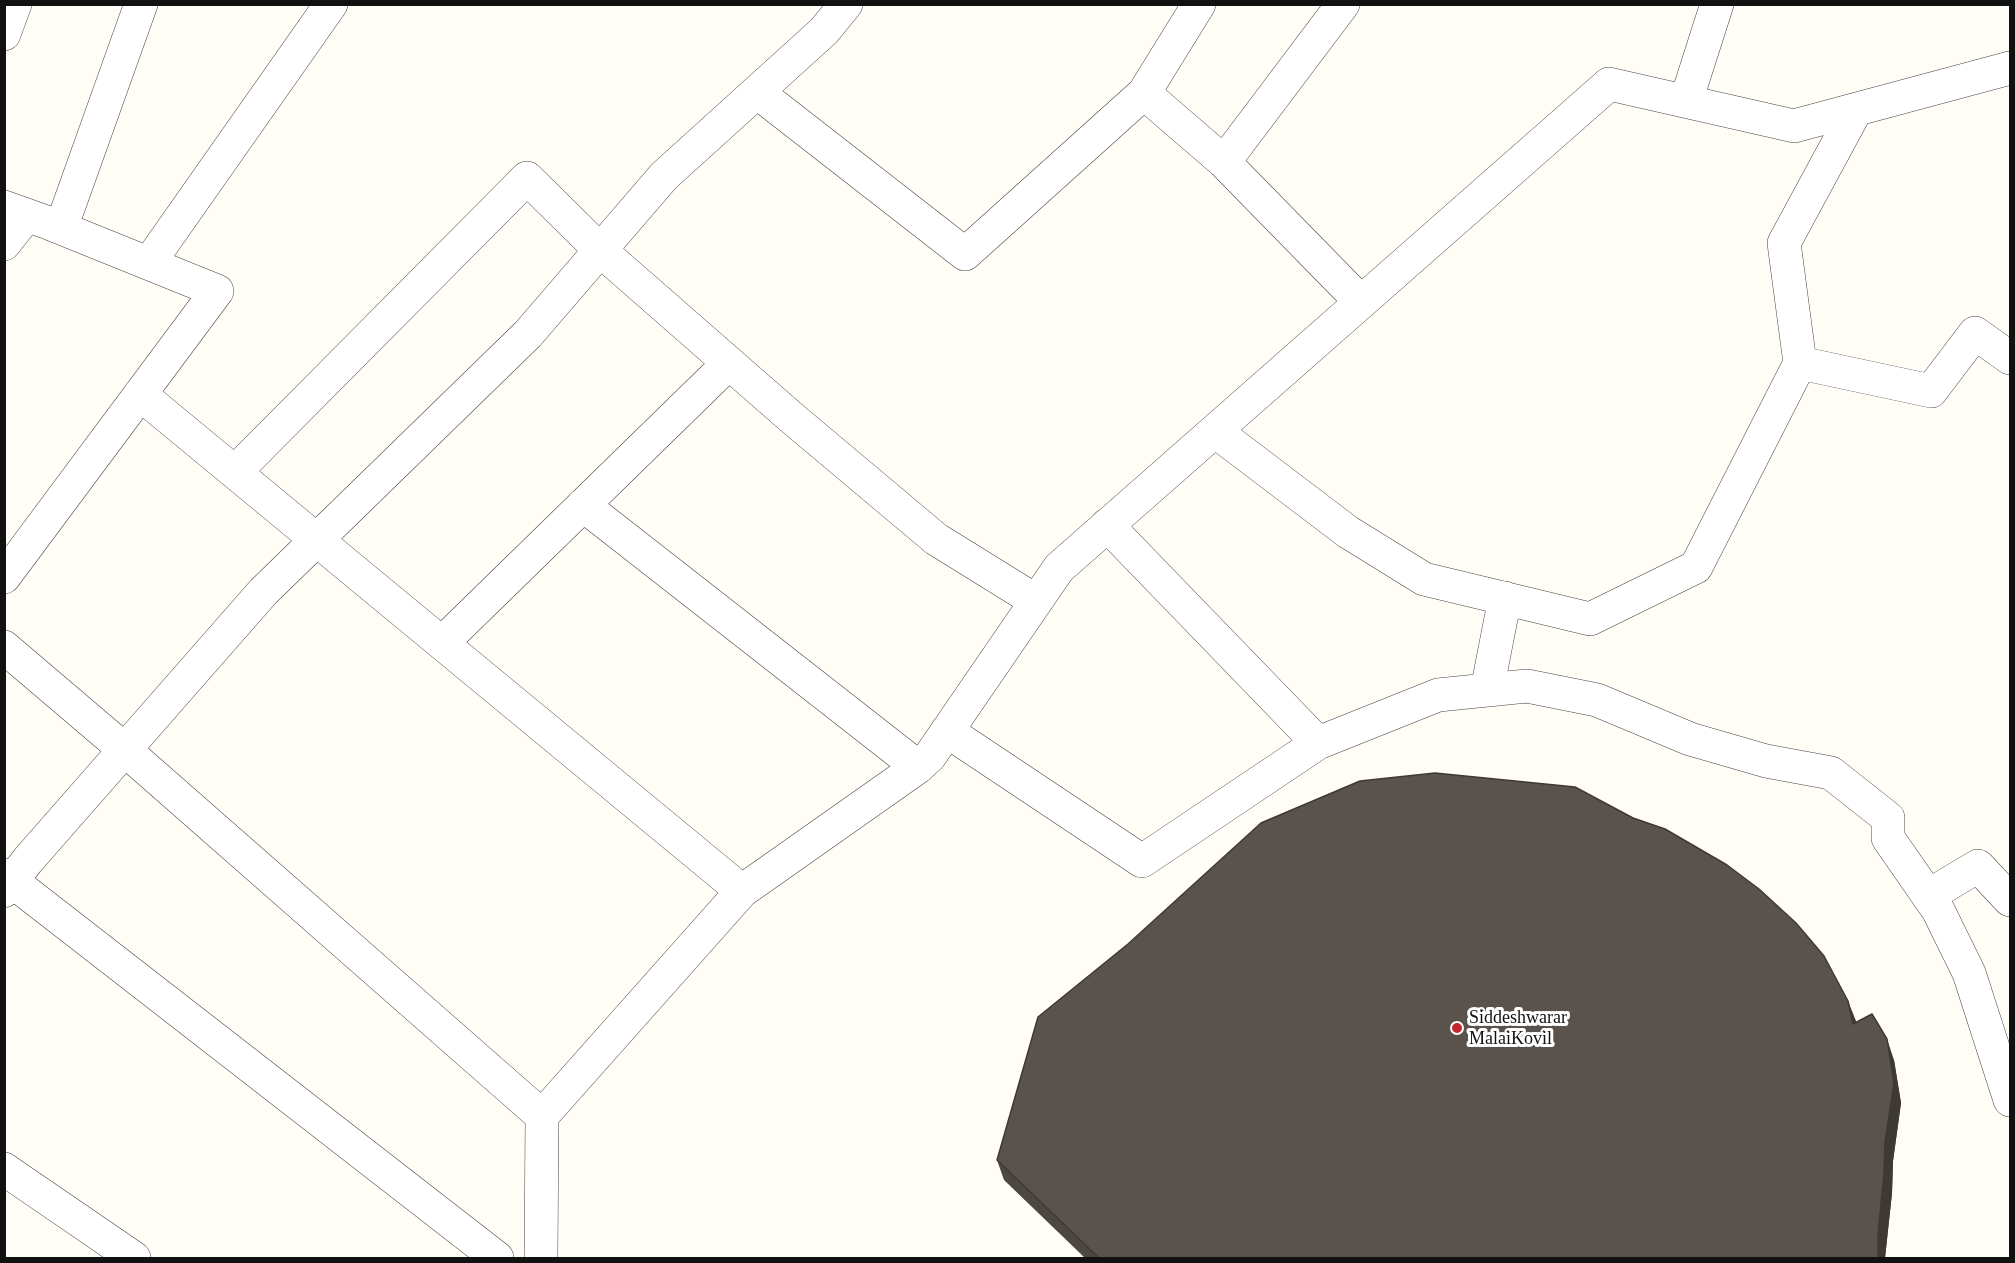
<!DOCTYPE html>
<style>
body{margin:0}
#map{position:relative;width:2015px;height:1263px;overflow:hidden;background:#fffdf5;font-family:"Times New Roman",serif}
canvas{display:block}
.frame{position:absolute;inset:0;border:6px solid #111;pointer-events:none}
</style>
<div id="map">
<canvas width="2015" height="1263"></canvas>
<div class="frame"></div>
</div>
<script>
const c = document.querySelector('canvas').getContext('2d');
c.lineJoin = 'round';
const poly = rows => new Path2D(rows.map(r => 'M' + r).join(''));
function stroke(path, color, width, dash) { c.strokeStyle = color; c.lineWidth = width; c.lineCap = dash ? 'butt' : 'round'; c.setLineDash(dash || []); c.stroke(path); }
function fillPath(path, color) { c.fillStyle = color; c.fill(path, 'evenodd'); }
function drawText(font, color, halo, rows, align = 'center') {
  c.font = font + ' "Times New Roman",serif'; c.lineWidth = 6; c.setLineDash([]); c.textBaseline = 'middle'; c.strokeStyle = halo; c.fillStyle = color; for (const [text, x, y, turn = 0] of rows) {
    c.save(); c.translate(x, y); c.rotate((+turn || 0) * Math.PI / 180); c.textAlign = isNaN(turn) ? turn : align; if (halo) c.strokeText(text, 0, 0); c.fillText(text, 0, 0); c.restore();
  }
}
const street = poly([
 [1199,4,1144,93,1224,162],
 [1343,4,1224,162,1361,302],
 [4,34,15,4],
 [757,92,965,254,1144,93],
 [1686,101,1717,4],
 [1856,110,1784,243,1800,363,1931,391,1975,333,2010,358],
 [4,207,46,222,217,291,4,577],
 [61,228,141,4],
 [4,244,27,215],
 [149,263,331,4],
 [140,394,742,891],
 [1215,431,1348,532,1424,579,1590,619,1696,567,1800,363],
 [235,472,527,178,601,251,792,418,936,539,1036,601],
 [583,505,918,767],
 [442,643,729,363],
 [4,647,125,750,542,1116],
 [1487,690,1505,598],
 [947,731,1142,861,1318,743,1107,525],
 [1318,743,1438,695,1527,686,1597,700,1690,739,1766,761,1831,773,1888,818,1888,838,1938,910,1969,973,2010,1100],
 [4,875,497,1258],
 [4,891,28,860,263,592,528,334,664,176,824,31,846,4],
 [1928,896,1978,866,2010,900],
 [4,1169,134,1258],
 [541,1258,542,1116,742,891,918,767,930,756,1059,568,1609,84,1794,126,2010,68]
]);
stroke(street, '#444', 34);
stroke(street, '#fff', 33);
fillPath(poly([
 [1856,1022,1894,1060,1901,1103,1893,1161,1892,1193,1885,1258,1085,1258,1004,1180,997,1160]
]), '#4d4742');
fillPath(poly([
 [1848,1001,1856,1021,1860,1044,1853,1024],
 [1887,1039,1894,1060,1901,1103,1893,1161,1892,1193,1885,1258,1878,1258,1878,1235]
]), '#3f3936');
const building = poly([
 [1435,773,1575,787,1633,818,1665,829,1727,865,1759,889,1796,923,1824,956,1848,1001,1853,1024,1872,1014,1887,1039,1894,1083,1885,1141,1884,1172,1878,1235,1878,1258,1099,1258,997,1160,1038,1017,1128,944,1261,823,1360,781,1435,773]
]);
fillPath(building, '#5a524d');
stroke(building, '#3f3936', 1.5);
for (const [x, y, r, color] of [
 [1457,1028,6,"#c4262e"]
]) { const dot = new Path2D(); dot.arc(x, y, r, 0, 2 * Math.PI); c.fillStyle = color; c.fill(dot); stroke(dot, '#fff', 2); }
drawText('18px', '#111', '#fff', [
 ["Siddeshwarar",1469,1018],
 ["MalaiKovil",1469,1039]
], 'left');
</script>
